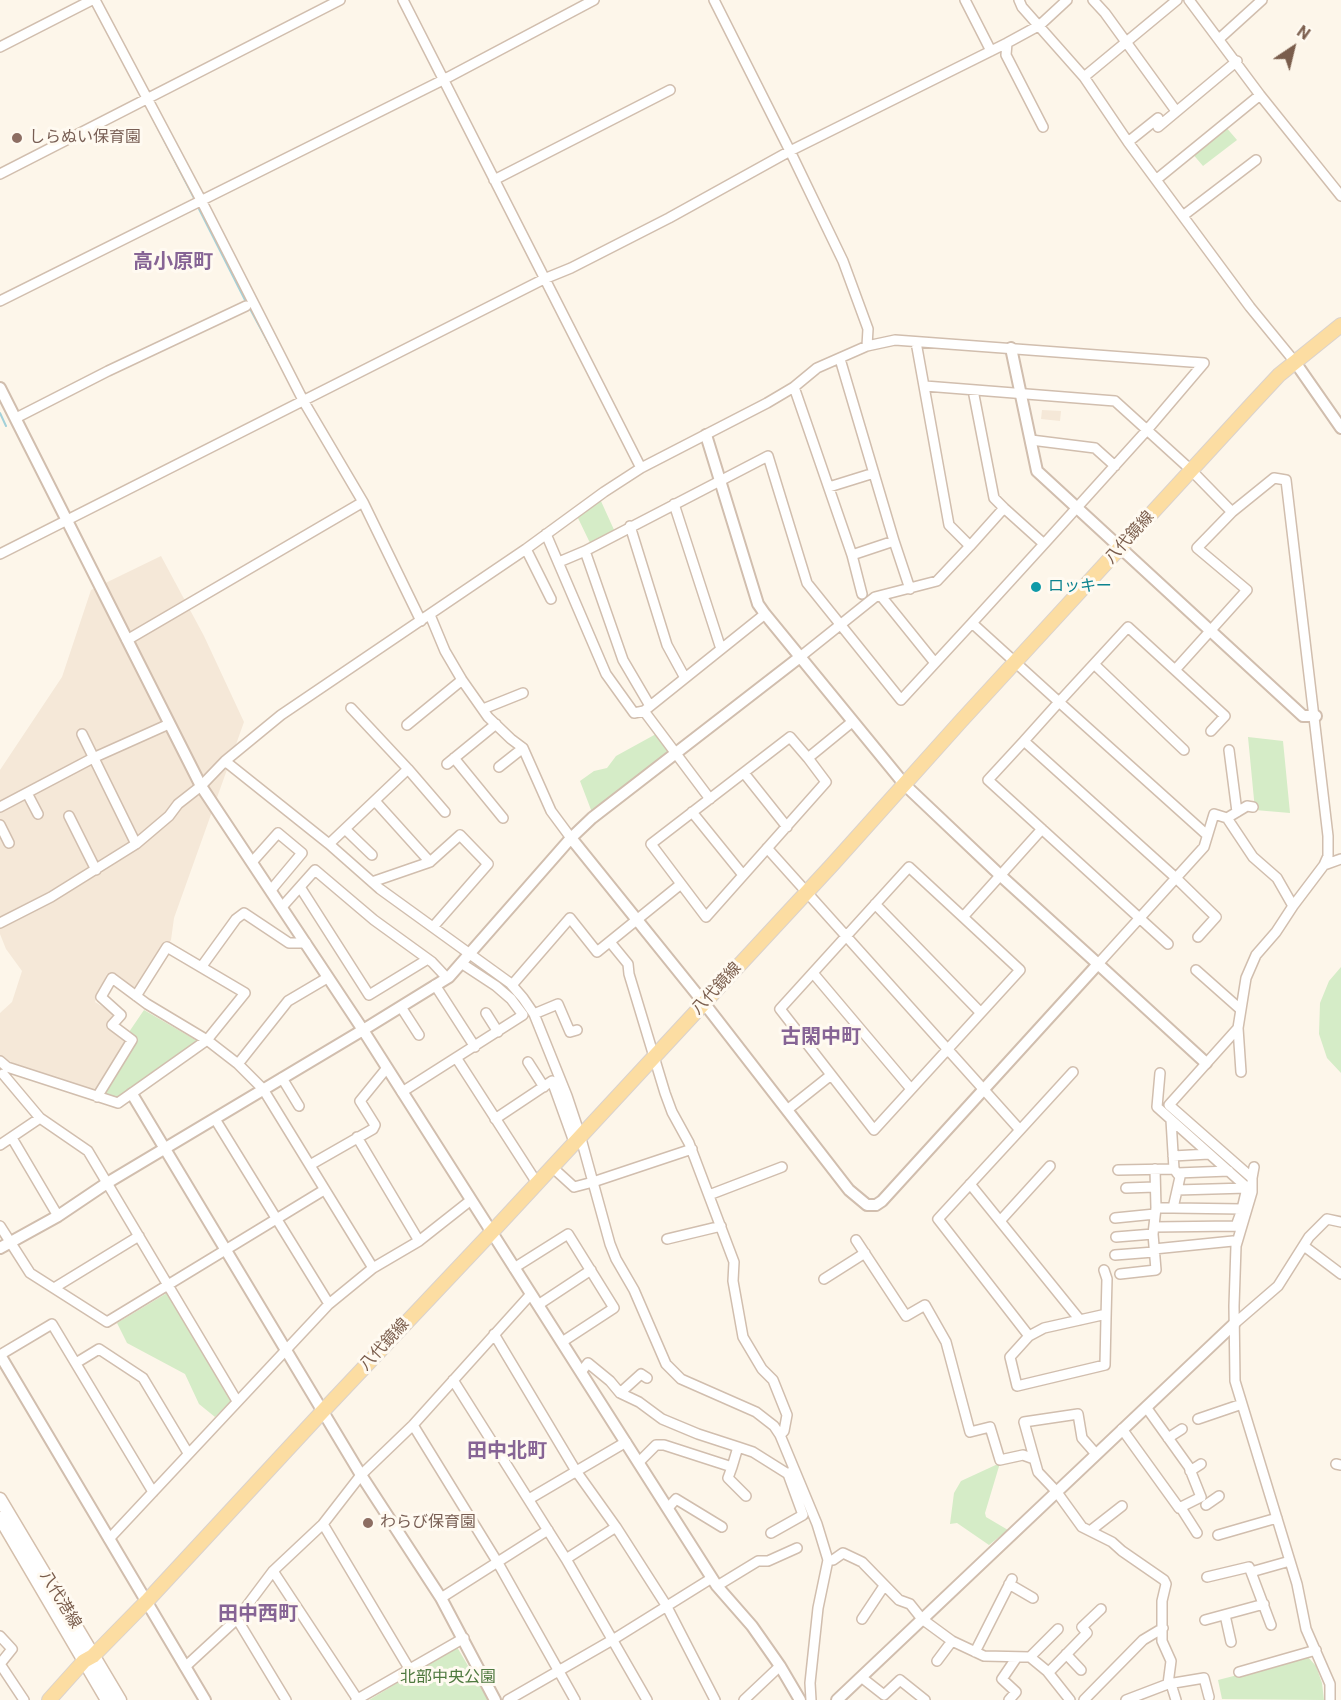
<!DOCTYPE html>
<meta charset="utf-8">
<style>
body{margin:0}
#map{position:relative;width:1341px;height:1700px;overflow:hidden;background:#fdf6ea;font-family:Roboto,sans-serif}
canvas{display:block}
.north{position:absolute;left:1263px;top:18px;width:60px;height:60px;-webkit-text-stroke:4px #fffaf1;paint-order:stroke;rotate:35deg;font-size:16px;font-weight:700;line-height:24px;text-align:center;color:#7a5d4c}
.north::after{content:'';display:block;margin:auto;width:21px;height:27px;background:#7a5d4c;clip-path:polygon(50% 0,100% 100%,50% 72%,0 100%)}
</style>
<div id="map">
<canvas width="1341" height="1700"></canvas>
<div class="north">N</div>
</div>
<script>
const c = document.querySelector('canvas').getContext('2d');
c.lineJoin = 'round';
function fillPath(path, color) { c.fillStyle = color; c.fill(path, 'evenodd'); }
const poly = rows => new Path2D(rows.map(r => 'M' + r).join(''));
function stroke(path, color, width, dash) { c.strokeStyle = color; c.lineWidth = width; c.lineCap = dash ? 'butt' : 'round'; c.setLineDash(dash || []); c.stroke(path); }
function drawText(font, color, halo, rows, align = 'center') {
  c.font = font + ' Roboto,"Noto Sans JP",sans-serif'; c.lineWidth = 6; c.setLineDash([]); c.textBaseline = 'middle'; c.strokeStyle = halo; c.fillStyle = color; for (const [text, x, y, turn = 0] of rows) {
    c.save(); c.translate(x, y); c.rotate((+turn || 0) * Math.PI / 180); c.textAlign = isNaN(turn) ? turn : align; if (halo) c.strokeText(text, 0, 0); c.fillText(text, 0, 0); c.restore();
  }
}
fillPath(poly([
 [1042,410,1061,411,1060,421,1041,419],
 [161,556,204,636,244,722,174,918,171,940,136,994,107,974,95,1002,118,1016,111,1026,129,1040,96,1094,0,1058,0,1013,12,1002,22,971,6,949,0,934,0,770,62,677,91,590]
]), '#f5e8d8');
fillPath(poly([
 [1225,126,1237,140,1203,166,1191,152],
 [600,499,615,532,591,545,577,516],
 [656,734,670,749,593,815,580,781,594,771,607,768,616,756],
 [1248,737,1283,741,1290,813,1255,810],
 [1341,967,1341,1073,1327,1058,1319,1034,1320,1003,1329,981],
 [144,1010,199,1042,118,1099,101,1095,135,1038,129,1032],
 [167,1293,231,1401,215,1417,199,1404,185,1374,127,1343,117,1323],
 [1000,1463,985,1513,986,1517,1008,1530,989,1545,957,1523,950,1524,954,1493,961,1481],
 [457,1647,488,1700,369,1700],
 [1308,1657,1316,1666,1322,1683,1324,1700,1222,1699,1218,1680]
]), '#d5ecc7');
stroke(poly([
 [152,117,195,200],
 [197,205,246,302],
 [249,307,276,357],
 [0,413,6,426]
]), '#a3d1da', 2);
const minor = poly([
 [95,0,201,200,304,402,363,502,421,621],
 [403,0,641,468],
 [714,0,790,151,843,261,868,329,867,346],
 [965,0,991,51],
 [1019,0,1022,7,1084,77,1128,142,1250,307,1295,362],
 [1093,0,1105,13,1176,111],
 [1189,0,1260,95,1341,196],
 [1219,39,1262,0],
 [1007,43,1006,55,1043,127],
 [0,47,92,0],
 [1084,77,1177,0],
 [1158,127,1237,61],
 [1128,142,1158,118],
 [0,174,340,0],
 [1157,179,1260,95],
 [494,180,670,90],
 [1184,215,1256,160],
 [0,301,443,80,594,0],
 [916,342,949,525,970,546,1004,508,1044,544,1147,430,1191,470,1232,512,1197,548,1247,590,1175,670],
 [794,387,852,555,894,541,840,359],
 [973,390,994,498,1004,508],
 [16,418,108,371,246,306],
 [1031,440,1095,448,1115,466],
 [829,487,874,473],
 [674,504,721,649],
 [1232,512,1274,478,1286,480,1328,836,1328,856,1324,865,1293,906,1276,932,1256,955,1246,978,1238,1028,1241,1072],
 [630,526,667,645,685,678],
 [546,534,606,674,634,713,644,711],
 [894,541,910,589],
 [1044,544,972,623,1059,702,1128,627,1225,716,1211,731],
 [526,549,551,599],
 [585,551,623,660,650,706],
 [0,554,544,279,571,268,669,218,790,151,1007,43,1040,25,1067,0],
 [852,555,862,594],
 [559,562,585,551,768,456,807,583,901,700,972,623],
 [881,596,935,663],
 [430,615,445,651,462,680,488,717,511,739,523,748,551,811,571,838],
 [127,640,363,502],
 [800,657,875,597,937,581,970,546],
 [1095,665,1184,750],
 [483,709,523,693],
 [407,725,462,680],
 [82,734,136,844],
 [1024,741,1059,702,1207,835],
 [1229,750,1237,812],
 [454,758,503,818],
 [808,758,790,737,651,844,706,917,826,782,808,758,852,722],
 [225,761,329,844,380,889,510,983,523,998,534,1014,558,1004,570,1032,577,1030],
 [447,764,496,724],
 [499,767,523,748],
 [408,769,445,812],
 [744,773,787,827],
 [27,793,38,814],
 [710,799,644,711,765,614],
 [0,807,93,758,169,724],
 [692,812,743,875],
 [69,816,96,870],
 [1227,818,1253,857,1277,878,1293,906],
 [0,825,9,843],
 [345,829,372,855],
 [329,844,408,769,351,708],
 [767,848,1020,1130,1073,1072],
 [253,861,278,833,302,853,271,890],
 [430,862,460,835,488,864,433,927],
 [1324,865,1341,859],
 [372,882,430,862,375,801],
 [300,887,369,995,428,959],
 [875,904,980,1012],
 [282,907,315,870,374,920,432,962,447,978],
 [963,917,909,867,780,1009,874,1130,1020,970,963,917,1042,829],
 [0,923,51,897,136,844,169,816,178,804,201,786,225,761,281,715,526,549,604,492,641,468,767,403,794,387,817,368,867,346,895,340,1204,363,1147,430,1115,401,925,386],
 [610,942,628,964,629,974,665,1093,672,1112,689,1143,734,1262,733,1281,743,1337,762,1369,773,1380,787,1415,784,1431,780,1435],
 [1168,944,988,780,1024,741,1176,878,1216,917,1198,937],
 [1098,964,1204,847,1214,814,1227,818,1247,806,1253,807],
 [202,966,236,919,244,913,289,943,306,943],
 [1196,970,1240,1009],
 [813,973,911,1089],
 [435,985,475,1047],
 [512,985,570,918,597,952,681,884],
 [401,1007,419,1035],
 [486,1013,498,1032],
 [534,1014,567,1096,580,1135,610,1244,616,1259,634,1290,666,1364,681,1379,756,1412,774,1426,780,1435,817,1524,828,1560,818,1608,810,1683,811,1700],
 [1238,1028,1169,1105,1252,1178],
 [457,1059,537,1183],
 [0,1061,7,1067,118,1103,207,1040,245,993,167,947,136,996],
 [528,1062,544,1087],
 [238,1064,288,1001,327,978],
 [1160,1073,1157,1107,1252,1192],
 [3,1074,40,1118,88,1151,237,1401],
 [282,1078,299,1106],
 [402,1092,523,1015,511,999,496,986,461,963],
 [97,1097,132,1040,112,1025,121,1015,101,997,112,978,147,1004,207,1040,238,1064,263,1089,373,1268],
 [787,1110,831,1075],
 [215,1119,329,1304],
 [495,1119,552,1081,574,1142],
 [1020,1130,938,1219,1029,1336],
 [357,1137,419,1241],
 [12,1138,58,1216],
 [0,1145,40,1118],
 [1173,1156,1209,1154],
 [310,1165,373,1129,375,1125,360,1101,386,1069],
 [552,1167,574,1187,593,1182,692,1149],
 [1254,1167,1252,1178,1252,1192,1236,1246,1234,1306,1235,1381,1297,1584,1306,1629,1330,1684,1330,1700],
 [1155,1169,1156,1208,1173,1208,1180,1177,1174,1169],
 [1118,1170,1174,1169,1171,1120],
 [1177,1173,1229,1171],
 [970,1184,1080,1320],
 [1126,1188,1155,1187],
 [709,1195,782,1167],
 [1173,1208,1242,1209,1247,1188,1177,1190],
 [1115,1218,1155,1214],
 [1000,1221,1050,1166],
 [0,1226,30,1273,107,1322,324,1190],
 [1154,1227,1236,1226,1240,1215],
 [1116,1237,1153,1234],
 [667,1239,721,1226],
 [856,1240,906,1316,925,1305,946,1342,970,1432,990,1427,1000,1460,1023,1455,1034,1459],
 [1304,1246,1341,1274],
 [1154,1249,1233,1241],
 [1115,1255,1154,1252],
 [514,1268,568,1234,614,1308,562,1342],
 [1104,1270,1107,1279,1106,1318],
 [1120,1274,1156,1270,1153,1234,1156,1208],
 [824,1279,865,1253],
 [54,1288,139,1236],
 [538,1305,591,1270],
 [1102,1315,1106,1318,1105,1365,1017,1386,1010,1357,1029,1336,1044,1328,1102,1315],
 [1234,1324,1278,1286,1309,1237,1327,1219,1341,1222],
 [494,1334,576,1471,616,1527,666,1605,715,1700],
 [0,1355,52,1324,153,1492],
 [76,1363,99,1349,143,1378,188,1453],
 [581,1372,588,1363,610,1381,620,1393,639,1402,662,1419,698,1434,738,1447,732,1467],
 [453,1380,566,1559,647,1700],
 [620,1393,641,1374,647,1378],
 [1198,1419,1242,1404],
 [413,1425,498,1563,575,1700],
 [1122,1429,1179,1508,1201,1497,1189,1467,1146,1407],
 [1168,1438,1182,1429],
 [738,1447,753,1452,788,1474,791,1472],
 [1096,1454,1082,1438,1078,1414,1024,1422,1038,1472,1056,1491,1082,1527,1090,1531,1122,1506],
 [639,1462,656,1445,664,1445,732,1467,728,1478,746,1496],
 [1336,1464,1341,1465],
 [1190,1471,1201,1464],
 [529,1499,626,1442],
 [1206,1505,1219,1496],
 [668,1508,676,1499,722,1527],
 [1181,1508,1197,1533],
 [323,1524,410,1670],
 [1090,1531,1112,1542,1122,1551,1164,1580,1166,1584,1162,1601,1162,1641,1171,1661,1168,1684,1126,1700],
 [771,1533,803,1515,788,1474],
 [1218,1535,1277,1518],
 [109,1539,329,1304,373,1268,419,1241,471,1200],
 [566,1559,616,1527],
 [828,1560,833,1560,843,1553,862,1562,899,1600,910,1604,922,1619,952,1641,984,1656,1030,1657,1047,1671,1070,1700],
 [273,1571,358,1700],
 [1251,1572,1271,1625],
 [1207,1577,1249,1567,1251,1572,1290,1561],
 [1009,1584,1033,1598],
 [717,1586,758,1561,768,1561,797,1548],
 [441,1598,548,1530],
 [1225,1615,1231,1642],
 [237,1619,286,1700],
 [862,1619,884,1586],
 [1205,1620,1264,1604],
 [0,1636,12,1649,0,1664],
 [975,1652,1012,1579],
 [1066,1654,1081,1670],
 [1030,1657,1058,1629],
 [937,1661,952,1641],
 [0,1664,24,1700],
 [185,1667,237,1619,273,1571,323,1524,361,1475,413,1425,531,1294],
 [1049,1672,1087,1633,1082,1627,1101,1609],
 [1239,1672,1316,1650],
 [861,1677,884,1695,900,1680,925,1700],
 [1168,1684,1204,1678,1209,1697],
 [1171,1684,1176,1700],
 [356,1700,464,1638],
 [508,1700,614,1639,712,1578],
 [744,1700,780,1666],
 [1009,1700,1016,1692,1002,1679,1017,1657],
 [1084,1700,1143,1640,1163,1628]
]);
const tertiary = poly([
 [1011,348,1037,471,1303,716,1316,716],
 [1295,362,1341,428],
 [0,388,201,786,363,1030,717,1586,752,1626,780,1666,800,1700],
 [571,838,704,1003,849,1190,867,1205,876,1205,882,1201,1098,964,1001,876,905,785,765,614,758,604,706,435],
 [1098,964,1206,1063],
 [132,1094,361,1475,441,1598,495,1700],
 [0,1248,58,1216,107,1183,363,1030,449,977,571,838,592,818,800,657],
 [0,1355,205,1700],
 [837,1700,1234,1324]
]);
const secondary = poly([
 [0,1499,120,1700],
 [0,1518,107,1700]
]);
const primary = poly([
 [49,1700,84,1661,93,1656,147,1601,323,1411,491,1233,832,865,961,721,1252,404,1279,375,1341,325]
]);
stroke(minor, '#d1beae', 12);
stroke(tertiary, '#d1beae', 14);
stroke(secondary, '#d4bfac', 15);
stroke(primary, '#dad2cd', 16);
stroke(minor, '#fff', 9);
stroke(tertiary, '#fff', 10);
stroke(secondary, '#fff', 12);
stroke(primary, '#fcdda2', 14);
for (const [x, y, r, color] of [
 [17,138,6,"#8d6e63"],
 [1036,587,6,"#0f9aa8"],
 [368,1523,6,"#8d6e63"]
]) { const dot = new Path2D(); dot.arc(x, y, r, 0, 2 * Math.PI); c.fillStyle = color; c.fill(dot); stroke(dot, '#fffaf1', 2); }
drawText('16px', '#785e54', '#fffaf1', [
 ["しらぬい保育園",29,138],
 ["わらび保育園",380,1523]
], 'left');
drawText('16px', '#7a5d4c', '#fffaf1', [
 ["八代鏡線",1130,538,-48],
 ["八代鏡線",717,989,-47],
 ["八代鏡線",385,1345,-47],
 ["八代港線",60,1600,59]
]);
drawText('16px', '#0d838f', '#fffaf1', [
 ["ロッキー",1048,587]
], 'left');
drawText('16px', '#507a40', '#fffaf1', [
 ["北部中央公園",448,1678]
]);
drawText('bold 20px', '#866495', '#fffaf1', [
 ["高小原町",173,263],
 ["古閑中町",821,1038],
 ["田中北町",507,1452],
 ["田中西町",258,1615]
]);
</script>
